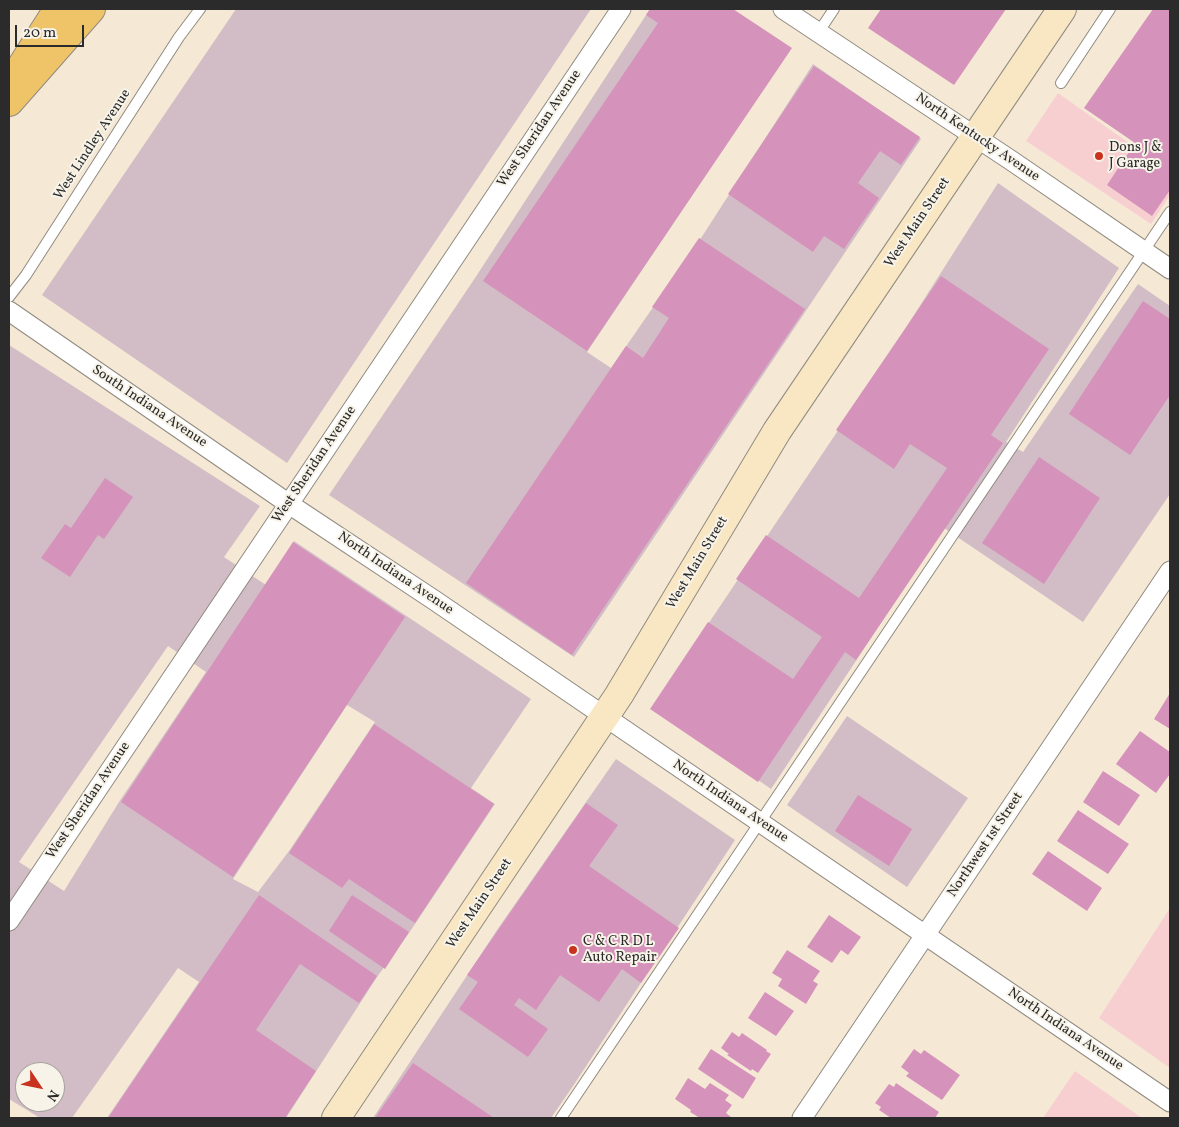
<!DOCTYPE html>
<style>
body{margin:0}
#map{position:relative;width:1179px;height:1127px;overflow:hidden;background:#f5e9d5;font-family:Vollkorn,serif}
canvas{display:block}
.frame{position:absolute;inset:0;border:10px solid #2b2b2b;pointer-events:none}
.north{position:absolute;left:15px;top:1062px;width:50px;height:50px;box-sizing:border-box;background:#f7f3e8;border:1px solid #a5a39c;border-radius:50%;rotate:124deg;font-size:14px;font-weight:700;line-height:20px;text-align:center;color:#2b2b2b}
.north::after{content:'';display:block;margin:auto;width:18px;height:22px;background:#c8321e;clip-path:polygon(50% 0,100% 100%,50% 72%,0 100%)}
.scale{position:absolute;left:15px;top:25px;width:69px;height:22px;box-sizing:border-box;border:2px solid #2b2b2b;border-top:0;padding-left:6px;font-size:15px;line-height:18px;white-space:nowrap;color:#2b2b2b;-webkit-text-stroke:4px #f7f3e8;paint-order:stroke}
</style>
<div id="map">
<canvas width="1179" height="1127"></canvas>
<div class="frame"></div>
<div class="north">N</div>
<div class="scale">20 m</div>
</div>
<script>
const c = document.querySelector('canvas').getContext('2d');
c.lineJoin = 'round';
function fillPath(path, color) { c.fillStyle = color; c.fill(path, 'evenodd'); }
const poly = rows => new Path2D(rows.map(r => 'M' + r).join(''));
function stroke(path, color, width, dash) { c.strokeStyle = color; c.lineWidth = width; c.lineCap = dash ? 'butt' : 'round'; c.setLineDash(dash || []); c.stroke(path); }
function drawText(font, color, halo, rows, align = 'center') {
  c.font = font + ' Vollkorn,serif'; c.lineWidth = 4; c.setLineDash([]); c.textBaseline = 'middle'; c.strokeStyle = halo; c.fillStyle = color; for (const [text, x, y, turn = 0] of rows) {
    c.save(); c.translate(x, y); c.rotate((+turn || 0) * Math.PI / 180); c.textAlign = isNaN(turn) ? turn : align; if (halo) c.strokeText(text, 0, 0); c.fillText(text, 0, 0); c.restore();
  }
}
fillPath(poly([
 [1058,93,1170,172,1170,195,1151,224,1026,141],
 [1170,908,1170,1068,1099,1018],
 [1075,1071,1142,1118,1043,1118]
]), '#f7cfd1');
fillPath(poly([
 [236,9,591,9,287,463,42,295],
 [650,9,730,9,790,50,587,352,611,368,703,235,813,64,921,139,574,657,329,495,475,278],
 [998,183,1119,268,1006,442,1023,452,1138,284,1170,306,1170,494,1083,622,944,528,771,789,653,706,886,359],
 [9,345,260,506,224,557,266,585,294,541,531,699,471,788,495,804,409,933,377,977,286,1118,107,1118,199,982,178,968,72,1118,40,1118,9,1099],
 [168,646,206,672,119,802,64,891,19,862],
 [347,705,375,722,289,851,258,892,233,879],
 [25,1072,55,1072,55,1102,25,1102],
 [847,716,968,798,907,887,787,805],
 [616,759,735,840,573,1086,551,1118,373,1118,497,930]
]), '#d2bdc6');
fillPath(poly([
 [650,9,733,9,792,48,587,351,483,281,658,23,646,15],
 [881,9,1006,9,954,85,868,28],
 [1153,9,1170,9,1170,190,1152,216,1107,185,1135,143,1084,108],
 [814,66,920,137,901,165,880,151,858,183,879,198,844,249,824,236,813,252,728,194],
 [699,238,805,309,572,655,466,583,626,346,643,358,669,318,652,307],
 [941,276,1049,349,991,435,1003,443,856,660,845,652,758,782,650,709,708,622,793,679,822,637,736,579,766,535,859,598,947,468,910,444,894,469,836,430],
 [1143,301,1170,319,1170,395,1130,455,1069,414],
 [1039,457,1100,498,1044,584,982,543],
 [105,478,133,497,104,539,98,535,70,577,41,558,65,524,71,528],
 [293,542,405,617,233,877,121,802],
 [1170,693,1170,729,1154,719],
 [374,724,494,804,415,923,349,879,342,888,289,853],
 [1140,731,1170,752,1170,774,1156,793,1116,764],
 [1103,771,1140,795,1119,826,1083,802],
 [858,795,912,829,889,866,835,831],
 [586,803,618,825,589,866,679,928,641,983,622,969,599,1002,560,975,536,1010,519,998,514,1005,548,1029,528,1057,459,1009,478,982,467,975],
 [1078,810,1129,844,1108,874,1057,841],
 [1048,851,1102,888,1087,911,1032,874],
 [259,895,377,976,359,1003,300,964,256,1030,316,1071,285,1118,108,1118],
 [352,895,409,932,385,969,329,931],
 [829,915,861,937,848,955,841,950,832,963,807,947],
 [787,950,820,971,813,981,818,984,806,1004,778,986,782,979,772,973],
 [765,992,794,1011,776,1036,748,1018],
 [732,1032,739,1037,742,1033,767,1050,766,1051,771,1054,758,1073,752,1069,751,1071,727,1055,729,1054,721,1048],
 [711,1049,756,1078,743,1099,698,1069],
 [914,1049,921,1054,924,1050,960,1075,942,1100,906,1076,909,1073,901,1067],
 [413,1063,494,1118,375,1118],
 [688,1078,705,1089,710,1083,729,1095,725,1100,732,1105,726,1113,731,1117,730,1118,700,1118,690,1112,691,1110,675,1099],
 [896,1083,939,1112,935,1118,891,1118,879,1110,881,1107,875,1103,889,1084,894,1087]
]), '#d592ba');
const service = poly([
 [818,33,834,9],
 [1061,83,1110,9],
 [9,297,26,275,179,37,200,9],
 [561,1118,1170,212]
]);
const minor = poly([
 [783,9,1012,161,1170,269],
 [9,311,289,504,434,600,1170,1102],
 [9,921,621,9],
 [802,1118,1170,571]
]);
const secondary = poly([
 [336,1118,619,695,777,431,1062,9]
]);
const primary = poly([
 [19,70,58,9],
 [9,102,91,9]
]);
stroke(service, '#908a80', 12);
stroke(minor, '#908a80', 21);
stroke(secondary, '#908a80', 30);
stroke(primary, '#908a80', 30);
stroke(service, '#fff', 10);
stroke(minor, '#fff', 19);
stroke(secondary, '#f9e7c3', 28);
stroke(primary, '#efc469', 28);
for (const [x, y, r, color] of [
 [1099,156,5,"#c8321e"],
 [573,950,5,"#c8321e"]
]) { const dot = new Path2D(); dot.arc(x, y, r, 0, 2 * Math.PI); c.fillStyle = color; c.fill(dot); stroke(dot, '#f7f3e8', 2); }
drawText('14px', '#2b2b2b', '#f7f3e8', [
 ["West Sheridan Avenue",540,129,-56],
 ["North Kentucky Avenue",977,138,34],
 ["West Lindley Avenue",93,145,-57],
 ["West Main Street",918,223,-56],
 ["South Indiana Avenue",149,407,34],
 ["West Sheridan Avenue",315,465,-56],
 ["West Main Street",698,563,-59],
 ["North Indiana Avenue",395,574,34],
 ["West Sheridan Avenue",89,801,-56],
 ["North Indiana Avenue",730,802,34],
 ["Northwest 1st Street",986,845,-56],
 ["West Main Street",480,904,-56],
 ["North Indiana Avenue",1065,1030,34]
]);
drawText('14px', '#2b2b2b', '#f7f3e8', [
 ["Dons J &",1109,148],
 ["J Garage",1109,164],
 ["C & C R D L",583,942],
 ["Auto Repair",583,958]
], 'left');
</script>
